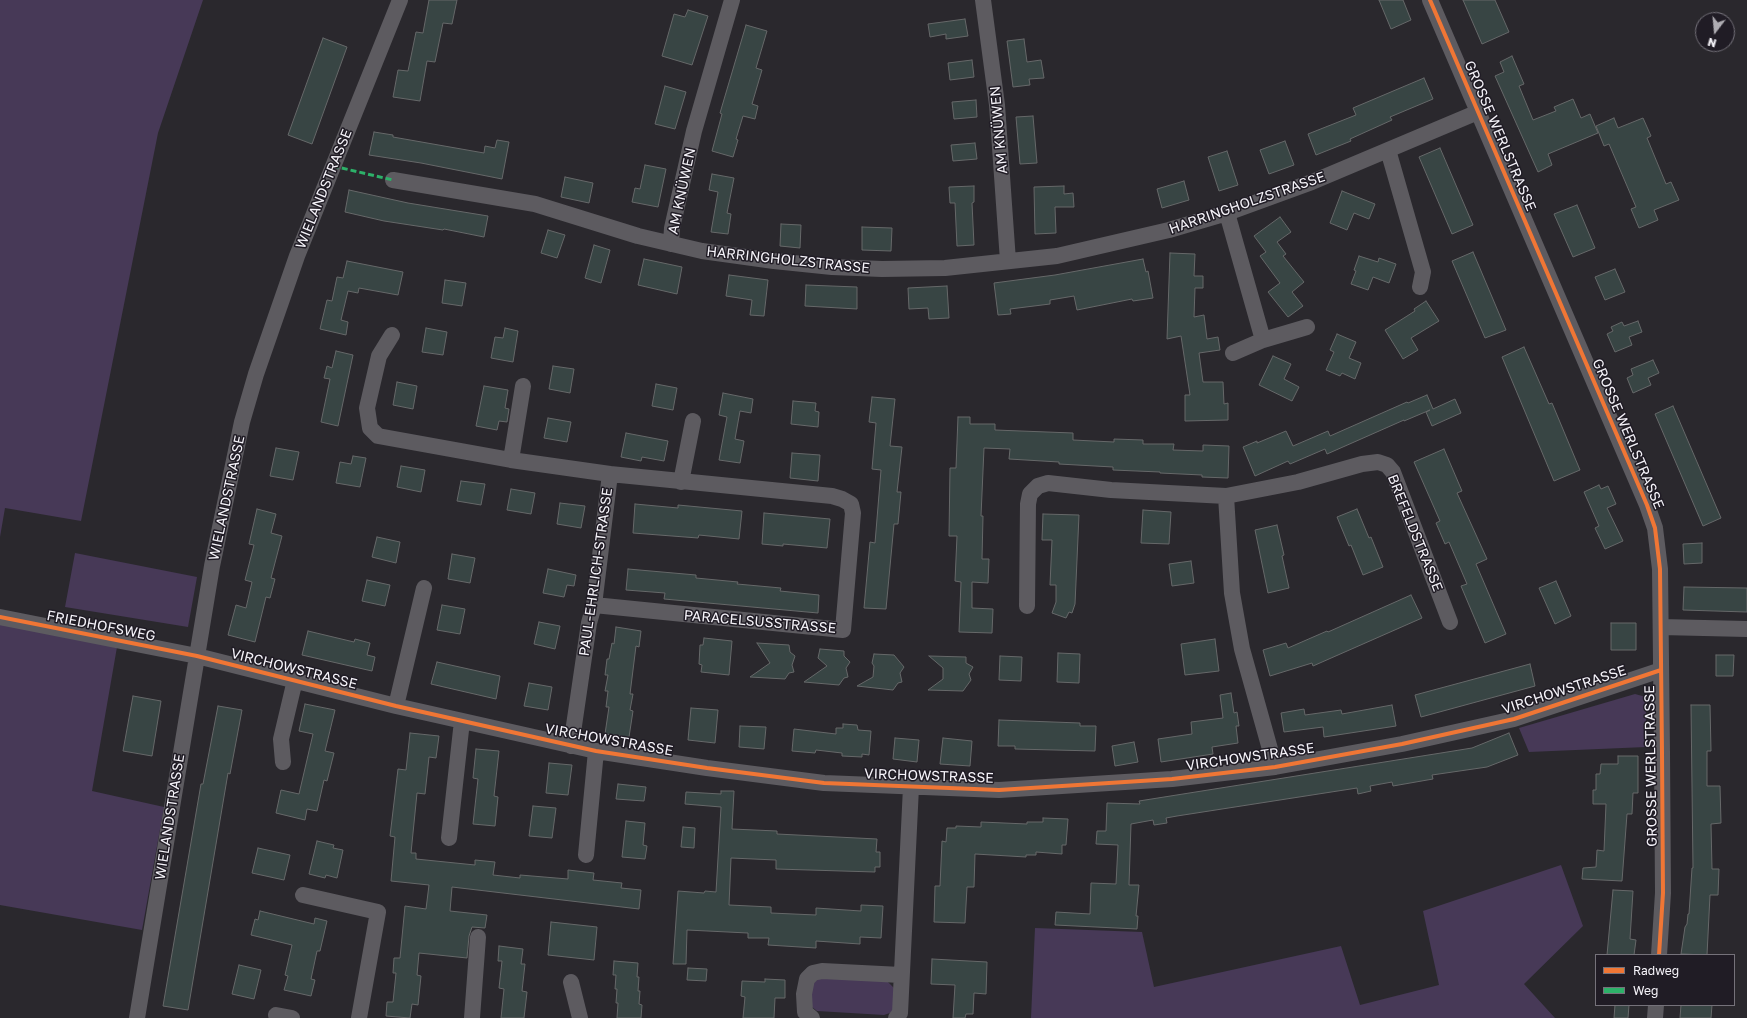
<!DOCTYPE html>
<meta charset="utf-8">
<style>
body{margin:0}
#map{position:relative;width:1747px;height:1018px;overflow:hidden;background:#2a282d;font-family:"Golos Text",sans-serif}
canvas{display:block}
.legend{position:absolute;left:1595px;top:954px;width:140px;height:52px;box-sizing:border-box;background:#201c25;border:1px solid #75727a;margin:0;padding:5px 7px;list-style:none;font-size:12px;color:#f5f3f9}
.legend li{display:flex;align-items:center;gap:8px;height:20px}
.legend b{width:20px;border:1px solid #75727a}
.north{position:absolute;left:1695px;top:12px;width:40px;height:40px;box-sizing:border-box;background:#201c25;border:1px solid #75727a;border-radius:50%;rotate:196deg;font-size:11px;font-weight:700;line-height:16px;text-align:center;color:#f5f3f9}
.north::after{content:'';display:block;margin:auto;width:14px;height:18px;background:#aeacb2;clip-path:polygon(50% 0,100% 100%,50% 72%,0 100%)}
</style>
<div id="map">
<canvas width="1747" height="1018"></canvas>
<ul class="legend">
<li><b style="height:5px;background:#f07635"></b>Radweg</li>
<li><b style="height:5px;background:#2db169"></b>Weg</li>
</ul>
<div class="north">N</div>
</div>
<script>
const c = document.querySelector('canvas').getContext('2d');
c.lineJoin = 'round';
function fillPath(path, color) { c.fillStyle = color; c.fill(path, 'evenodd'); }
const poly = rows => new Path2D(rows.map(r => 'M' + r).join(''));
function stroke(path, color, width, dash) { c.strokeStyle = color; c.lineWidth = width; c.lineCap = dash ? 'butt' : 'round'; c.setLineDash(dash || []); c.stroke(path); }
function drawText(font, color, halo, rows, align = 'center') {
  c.font = font + ' "Golos Text",sans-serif'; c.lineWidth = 3; c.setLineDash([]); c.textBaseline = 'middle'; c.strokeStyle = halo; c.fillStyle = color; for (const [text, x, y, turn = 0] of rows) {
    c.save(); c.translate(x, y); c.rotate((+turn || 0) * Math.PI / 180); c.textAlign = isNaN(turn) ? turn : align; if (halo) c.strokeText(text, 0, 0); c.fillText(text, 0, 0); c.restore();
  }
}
fillPath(poly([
 [0,0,203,0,158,133,81,521,5,508,0,537],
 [75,553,197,577,188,627,65,607],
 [0,624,117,647,92,791,164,807,142,930,0,905],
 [1635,694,1646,697,1646,747,1529,752,1519,728],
 [1561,865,1583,926,1524,984,1555,1018,1031,1018,1035,928,1142,932,1154,987,1341,946,1360,1005,1439,985,1423,911],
 [820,978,887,981,894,988,893,1010,890,1013,884,1015,817,1011,812,1007,812,984]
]), '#473957');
const building = poly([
 [429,0,457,0,452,24,443,23,435,62,427,61,420,101,393,97,398,70,408,71,416,32,423,33,429,0],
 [1379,0,1403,0,1411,20,1391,29,1379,0],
 [1463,0,1495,0,1509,32,1482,44,1463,0],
 [688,10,708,16,692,65,662,56,674,14,685,17,688,10],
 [965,19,968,36,946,39,946,34,930,37,928,24,965,19],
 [746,25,767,31,756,68,762,70,752,104,758,106,755,119,743,116,736,139,738,140,733,157,712,151,722,114,720,113,746,25],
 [323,38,347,47,312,144,288,135,323,38],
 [1024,39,1027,62,1041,60,1044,78,1029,79,1030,85,1013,87,1007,41,1024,39],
 [1512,56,1524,84,1519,86,1533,120,1556,111,1554,107,1573,99,1581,118,1590,114,1598,133,1548,154,1552,165,1538,172,1495,76,1504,72,1500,62,1512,56],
 [972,60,974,77,950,80,948,63,972,60],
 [1424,78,1433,99,1390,117,1392,120,1350,139,1351,141,1316,155,1308,134,1356,115,1353,108,1424,78],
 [665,86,686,92,675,129,655,124,665,86],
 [976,100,977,117,954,119,952,102,976,100],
 [1033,116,1037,163,1020,164,1016,117,1033,116],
 [1614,118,1618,128,1643,118,1651,136,1647,138,1666,184,1671,182,1679,200,1654,210,1658,220,1639,228,1631,209,1636,207,1609,144,1604,146,1596,126,1614,118],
 [374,132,393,135,393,137,484,153,485,146,495,148,497,140,509,142,502,179,421,163,369,155,374,132],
 [1285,141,1294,165,1269,174,1260,150,1285,141],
 [975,143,977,159,953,161,951,145,975,143],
 [1440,148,1473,225,1452,234,1419,157,1440,148],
 [1227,151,1238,185,1219,191,1208,157,1227,151],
 [645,165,666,169,658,207,632,202,635,188,640,189,645,165],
 [712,174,734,178,727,213,731,214,728,234,711,232,718,192,709,190,712,174],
 [565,177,593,183,589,203,561,197,565,177],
 [1184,181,1189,200,1162,208,1157,189,1184,181],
 [974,186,974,202,972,203,974,245,957,246,955,203,950,203,949,187,974,186],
 [1064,186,1064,194,1073,193,1074,207,1055,207,1056,233,1035,234,1034,187,1064,186],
 [349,190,408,203,488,216,484,237,444,229,443,230,384,221,345,212,349,190],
 [1342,191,1375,204,1369,219,1354,213,1347,230,1330,223,1342,191],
 [1577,205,1595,248,1573,257,1554,214,1577,205],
 [1280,217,1291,232,1277,242,1286,254,1283,256,1304,282,1292,292,1303,306,1288,317,1268,292,1280,283,1260,256,1266,252,1254,236,1280,217],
 [781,224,801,225,800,248,780,246,781,224],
 [862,227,892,228,891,251,862,250,862,227],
 [548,230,565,235,557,258,541,253,548,230],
 [594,245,610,250,601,283,585,278,594,245],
 [1473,252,1506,330,1485,338,1452,261,1473,252],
 [1170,253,1195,254,1194,276,1203,276,1203,288,1195,288,1194,317,1204,315,1207,339,1218,337,1220,350,1199,353,1203,382,1223,382,1224,404,1228,403,1228,420,1185,421,1185,395,1190,395,1181,336,1167,339,1170,253],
 [1359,256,1378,262,1379,258,1396,264,1389,283,1373,277,1368,290,1351,284,1356,271,1354,270,1359,256],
 [644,259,682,267,677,294,638,285,644,259],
 [1143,259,1146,272,1148,271,1153,298,1133,301,1132,299,1077,310,1074,296,1050,300,1050,304,1010,309,1011,314,998,315,994,283,1055,275,1143,259],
 [347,261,403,272,398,295,359,288,358,293,348,291,341,320,348,322,346,335,320,329,327,300,332,301,337,277,343,278,347,261],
 [1615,269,1625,292,1605,300,1595,277,1615,269],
 [729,275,768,280,764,316,750,315,752,300,726,296,729,275],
 [445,280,466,283,462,306,442,303,445,280],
 [806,285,857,287,857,309,805,306,806,285],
 [947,286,949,318,929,319,928,308,909,309,908,288,947,286],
 [1426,301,1439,321,1411,338,1418,350,1403,359,1385,330,1415,311,1414,309,1426,301],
 [1638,321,1642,332,1629,337,1632,345,1615,352,1607,334,1613,331,1611,327,1622,322,1624,326,1638,321],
 [426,328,447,332,443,355,422,352,426,328],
 [505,328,518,331,513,362,491,358,495,337,503,338,505,328],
 [1337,334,1356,342,1349,358,1361,363,1355,379,1342,373,1340,376,1326,370,1334,352,1330,350,1337,334],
 [1524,347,1549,404,1552,403,1580,470,1554,481,1502,357,1524,347],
 [336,351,353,355,338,426,321,422,330,379,324,378,327,366,332,368,336,351],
 [1273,356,1291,364,1284,379,1299,387,1292,401,1259,385,1273,356],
 [1653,360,1659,373,1648,378,1651,385,1633,393,1627,378,1633,375,1631,369,1653,360],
 [553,366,574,369,570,393,549,389,553,366],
 [397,382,417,386,413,409,393,405,397,382],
 [656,384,677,388,673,410,652,406,656,384],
 [484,386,508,390,505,408,509,409,507,422,499,421,497,430,476,426,484,386],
 [723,393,753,399,751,413,740,411,735,439,744,441,740,463,719,460,727,417,719,415,723,393],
 [1427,395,1433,409,1455,399,1461,413,1432,426,1426,412,1430,410,1404,421,1404,420,1327,454,1325,449,1290,464,1288,461,1255,476,1243,447,1257,441,1257,443,1286,431,1293,446,1328,431,1330,436,1407,402,1408,403,1427,395],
 [872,397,895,399,890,446,902,447,897,492,901,492,898,524,894,524,886,609,864,608,870,542,875,543,881,470,872,469,876,423,869,422,872,397],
 [793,401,816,403,815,411,819,412,818,427,791,424,793,401],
 [1673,406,1721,518,1703,526,1655,414,1673,406],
 [958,417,970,417,970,424,995,424,995,430,1073,433,1073,440,1114,442,1114,439,1143,440,1143,444,1174,444,1173,450,1203,451,1203,445,1229,446,1228,478,1202,477,1202,475,1160,473,1160,472,1113,470,1113,467,1059,464,1059,462,1009,459,1010,449,984,448,981,516,983,516,982,559,989,559,988,583,972,582,972,608,993,609,992,633,959,632,961,582,955,581,957,536,949,536,950,468,956,468,958,417],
 [548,418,571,422,567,442,544,438,548,418],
 [626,433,668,441,664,461,642,457,641,461,621,457,626,433],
 [276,448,299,452,293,480,270,476,276,448],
 [1444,449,1462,491,1457,493,1487,559,1476,564,1506,634,1485,643,1461,586,1467,584,1449,542,1445,544,1436,523,1440,521,1414,462,1444,449],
 [792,453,820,455,818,481,790,478,792,453],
 [353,456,366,458,360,487,336,483,340,462,351,464,353,456],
 [401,466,425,470,421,492,397,487,401,466],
 [461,481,485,484,481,505,457,501,461,481],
 [1599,485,1601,489,1608,486,1616,504,1607,508,1623,541,1605,549,1595,528,1599,526,1584,492,1599,485],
 [511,489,535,493,531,514,507,510,511,489],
 [560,503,585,506,581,528,557,524,560,503],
 [635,504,678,508,678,505,742,511,739,539,699,535,698,538,633,533,635,504],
 [257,509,276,514,271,533,282,536,271,578,275,579,270,598,266,597,255,642,228,635,236,605,246,608,252,582,245,580,254,545,249,544,257,509],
 [1357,509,1369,538,1371,537,1383,567,1363,575,1351,545,1349,546,1337,517,1357,509],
 [1143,510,1171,512,1169,544,1141,543,1143,510],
 [764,513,830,519,827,548,783,544,783,546,762,544,764,513],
 [1043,514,1079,515,1075,604,1072,613,1069,612,1066,618,1052,613,1056,602,1056,585,1050,585,1052,540,1042,540,1043,514],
 [1277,525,1284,555,1282,556,1289,588,1268,593,1255,530,1277,525],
 [377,537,400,542,396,563,372,557,377,537],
 [1702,543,1702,563,1684,564,1683,544,1702,543],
 [452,554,475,558,470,583,448,579,452,554],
 [1191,561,1194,583,1172,586,1169,564,1191,561],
 [548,569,576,575,574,586,567,585,564,597,543,593,548,569],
 [628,569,696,575,696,578,738,582,737,584,781,588,780,591,819,595,818,613,664,599,665,593,626,590,628,569],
 [367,580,390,585,385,606,362,601,367,580],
 [1556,581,1571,616,1555,624,1539,588,1556,581],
 [1684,587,1747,588,1747,612,1683,610,1684,587],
 [1411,595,1422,618,1313,666,1312,663,1270,676,1263,650,1286,643,1288,648,1327,631,1328,632,1411,595],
 [442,605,465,609,460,634,437,630,442,605],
 [539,622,560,626,555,649,534,644,539,622],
 [1611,623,1636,623,1636,650,1611,650,1611,623],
 [616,627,641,631,639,647,636,646,630,694,633,694,630,710,633,711,629,737,605,734,609,707,606,707,608,691,605,691,608,675,605,675,607,659,609,659,612,643,614,644,616,627],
 [308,631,354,642,355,639,370,643,367,655,375,657,372,671,302,655,308,631],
 [704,638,732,641,729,675,701,672,702,665,699,664,700,645,703,645,704,638],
 [1215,639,1219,671,1185,675,1181,644,1215,639],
 [757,643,789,645,790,652,795,656,792,665,794,672,789,673,785,679,750,677,770,663,757,643],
 [820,649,844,651,844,656,850,662,846,668,848,677,844,678,839,685,804,682,827,666,818,658,820,649],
 [1058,653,1080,654,1079,683,1057,682,1058,653],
 [874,654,894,655,904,667,900,673,902,682,898,683,893,690,857,686,873,677,874,666,872,663,874,654],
 [1716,655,1734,655,1733,676,1716,676,1716,655],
 [929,656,966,657,966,663,973,667,969,674,971,680,963,691,928,690,943,679,943,668,929,656],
 [1000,656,1022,657,1021,681,999,680,1000,656],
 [437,662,500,676,496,699,431,684,437,662],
 [1530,664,1535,686,1421,717,1415,695,1530,664],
 [529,683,552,687,548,710,524,706,529,683],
 [1231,693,1234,713,1237,712,1239,726,1236,726,1238,743,1212,747,1213,754,1161,762,1158,739,1192,734,1191,722,1223,718,1220,695,1231,693],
 [133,696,161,701,152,756,123,751,133,696],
 [305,704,335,710,325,751,334,753,327,781,324,780,317,811,307,809,305,820,276,813,281,790,299,794,313,734,299,731,305,704],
 [1392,705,1396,726,1324,737,1323,727,1284,732,1281,713,1304,709,1305,715,1341,710,1342,714,1392,705],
 [1691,705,1710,705,1711,751,1707,751,1707,786,1720,786,1721,823,1711,824,1712,869,1719,869,1718,895,1710,895,1707,955,1681,954,1685,927,1687,924,1688,914,1689,914,1692,868,1693,868,1691,705],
 [218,706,242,710,230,774,228,773,188,1010,163,1006,201,784,203,784,218,706],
 [691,708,718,710,715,743,688,740,691,708],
 [999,720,1080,723,1080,726,1096,726,1095,751,1015,749,1015,746,998,746,999,720],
 [843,724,857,725,858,730,871,731,869,755,862,754,862,757,842,756,842,753,816,750,815,753,792,751,794,729,836,734,836,728,843,728,843,724],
 [740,726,766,727,764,749,739,747,740,726],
 [410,733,439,736,436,758,429,757,425,794,417,793,411,853,416,853,416,859,475,865,475,860,495,862,493,875,520,878,520,875,568,879,568,870,594,873,593,880,622,883,621,888,641,890,639,909,452,887,450,911,487,915,485,928,472,927,469,936,467,958,419,953,417,975,421,976,418,1005,412,1004,410,1018,386,1016,387,1002,393,1002,396,973,393,973,394,958,400,958,405,906,426,909,429,885,391,881,395,837,390,836,398,769,406,770,410,733],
 [1509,733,1518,755,1487,767,1432,775,1433,779,1393,786,1392,782,1370,786,1371,791,1358,794,1357,788,1177,816,1166,818,1167,823,1154,825,1153,820,1131,824,1129,885,1139,885,1136,916,1138,916,1137,929,1055,925,1056,912,1090,914,1091,883,1116,884,1118,845,1096,844,1097,831,1106,831,1107,803,1140,804,1139,801,1441,753,1472,748,1509,733],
 [895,738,919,740,917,762,893,759,895,738],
 [943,738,972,741,970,766,940,764,943,738],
 [1134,742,1138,762,1115,766,1112,746,1134,742],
 [476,749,499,751,494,796,498,797,495,826,473,824,478,779,473,778,476,749],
 [1618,756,1638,756,1638,793,1633,793,1632,814,1627,814,1622,881,1582,879,1583,868,1596,867,1597,850,1604,851,1606,804,1593,804,1593,790,1596,790,1596,774,1600,774,1601,764,1618,764,1618,756],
 [549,763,572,765,568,795,546,793,549,763],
 [618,784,646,787,644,801,616,799,618,784],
 [721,791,734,791,732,829,777,831,777,834,877,839,876,852,880,852,880,867,875,867,875,872,776,869,776,860,731,858,729,905,771,907,771,913,816,915,816,908,861,911,861,905,883,906,881,938,860,937,860,944,816,941,816,948,768,945,769,938,748,938,748,933,687,930,686,964,673,964,678,891,704,893,705,891,716,892,721,807,685,804,686,792,721,794,721,791],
 [533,806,556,808,552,838,529,836,533,806],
 [1043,818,1068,819,1066,845,1062,845,1062,854,1036,852,1036,855,1026,855,1026,857,975,854,974,887,967,887,965,923,934,922,935,886,940,886,942,841,946,842,947,828,956,828,956,826,981,827,981,822,1027,824,1027,822,1043,822,1043,818],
 [626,821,645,823,643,845,647,846,645,859,622,857,626,821],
 [683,827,695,828,694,848,681,847,683,827],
 [317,841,334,845,333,848,343,850,337,878,326,875,325,878,309,874,317,841],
 [258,848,290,855,284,880,252,873,258,848],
 [1613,890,1633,891,1630,939,1636,940,1634,955,1607,955,1613,890],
 [260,911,314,924,315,918,327,921,320,951,317,951,311,979,315,980,311,996,284,990,288,976,285,975,292,945,251,935,255,919,258,920,260,911],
 [551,922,597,927,594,960,548,955,551,922],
 [499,946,523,949,521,964,525,964,522,991,527,992,524,1018,501,1018,504,989,499,988,502,961,498,961,499,946],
 [932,959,987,962,986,994,974,993,973,1014,966,1014,965,1018,953,1018,955,985,931,984,932,959],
 [614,961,638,963,637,977,639,977,638,991,640,991,639,1004,642,1005,641,1018,617,1018,618,1003,616,1003,617,989,615,989,616,975,613,975,614,961],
 [239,965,261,970,254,999,232,994,239,965],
 [688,968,707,969,706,981,687,980,688,968],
 [765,979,785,980,785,998,775,998,774,1018,743,1018,745,997,741,996,742,981,765,982,765,979],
 [1615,1005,1629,1005,1628,1018,1614,1018,1615,1005],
 [1681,1005,1712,1005,1711,1018,1680,1018,1681,1005]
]);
fillPath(building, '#384544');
stroke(building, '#666869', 1);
stroke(poly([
 [983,0,997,105,1008,261],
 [1430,0,1647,505,1655,528,1660,569,1662,753,1663,893,1659,955],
 [1388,150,1423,272,1420,287],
 [393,180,535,204,638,236,702,251,774,261,832,267,882,269,945,268,1057,256,1169,230,1227,213,1312,182,1478,112],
 [1227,213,1263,340,1233,353],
 [671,244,672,228,694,131,732,0],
 [392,335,379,356,367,408,370,428,378,436,511,460,610,474,594,605,589,623,571,746],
 [1263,340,1307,327],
 [511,460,523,386],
 [681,482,693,421],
 [1226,496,1232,593,1242,649,1275,767],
 [594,605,843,630,853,513,851,504,842,499,832,496,610,474],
 [1027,606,1028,504,1030,494,1038,486,1048,483,1111,490,1226,496,1298,482,1362,464,1378,462,1387,465,1393,472,1450,622],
 [0,617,197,656,396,706,596,751,707,768,824,783,999,790,1172,779,1275,767,1402,744,1514,719,1661,670],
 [1661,627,1747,629],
 [396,706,424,588],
 [283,762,281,739,295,680],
 [449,838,462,721],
 [586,855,596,751],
 [303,895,378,912,359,1018],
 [571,982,580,1018],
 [276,1015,292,1018],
 [137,1018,212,566,242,422,256,374,297,256,400,0],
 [472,1018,478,937],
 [812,1018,805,1012,804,994,807,979,813,973,822,971,901,975],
 [896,1018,900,1013,911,787],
 [1655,1018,1656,1005]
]), '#5d5b60', 16);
stroke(poly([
 [333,166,393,180]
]), '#2db169', 3, [6, 3]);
stroke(poly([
 [1430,0,1647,505,1655,528,1660,569,1662,753,1663,893,1659,955],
 [0,617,197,656,396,706,596,751,707,768,824,783,999,790,1172,779,1275,767,1402,744,1514,719,1661,670]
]), '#f07635', 4);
drawText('14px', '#f5f3f9', '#201c25', [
 ["AM KNÜWEN",999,130,-95],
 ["GROSSE WERLSTRASSE",1500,136,67],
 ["WIELANDSTRASSE",324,189,-68],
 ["AM KNÜWEN",682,191,-78],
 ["HARRINGHOLZSTRASSE",1247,203,-19],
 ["HARRINGHOLZSTRASSE",788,260,6],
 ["GROSSE WERLSTRASSE",1628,434,67],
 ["WIELANDSTRASSE",227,498,-78],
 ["BREFELDSTRASSE",1415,533,68],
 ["PAUL-EHRLICH-STRASSE",596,572,-82],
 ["PARACELSUSSTRASSE",760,622,5],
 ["FRIEDHOFSWEG",101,626,11],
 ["VIRCHOWSTRASSE",294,669,14],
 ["VIRCHOWSTRASSE",1564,690,-18],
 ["VIRCHOWSTRASSE",609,740,10],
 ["VIRCHOWSTRASSE",1250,757,-8],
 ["GROSSE WERLSTRASSE",1651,766,-91],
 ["VIRCHOWSTRASSE",929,776,2],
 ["WIELANDSTRASSE",170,817,-81]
]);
</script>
